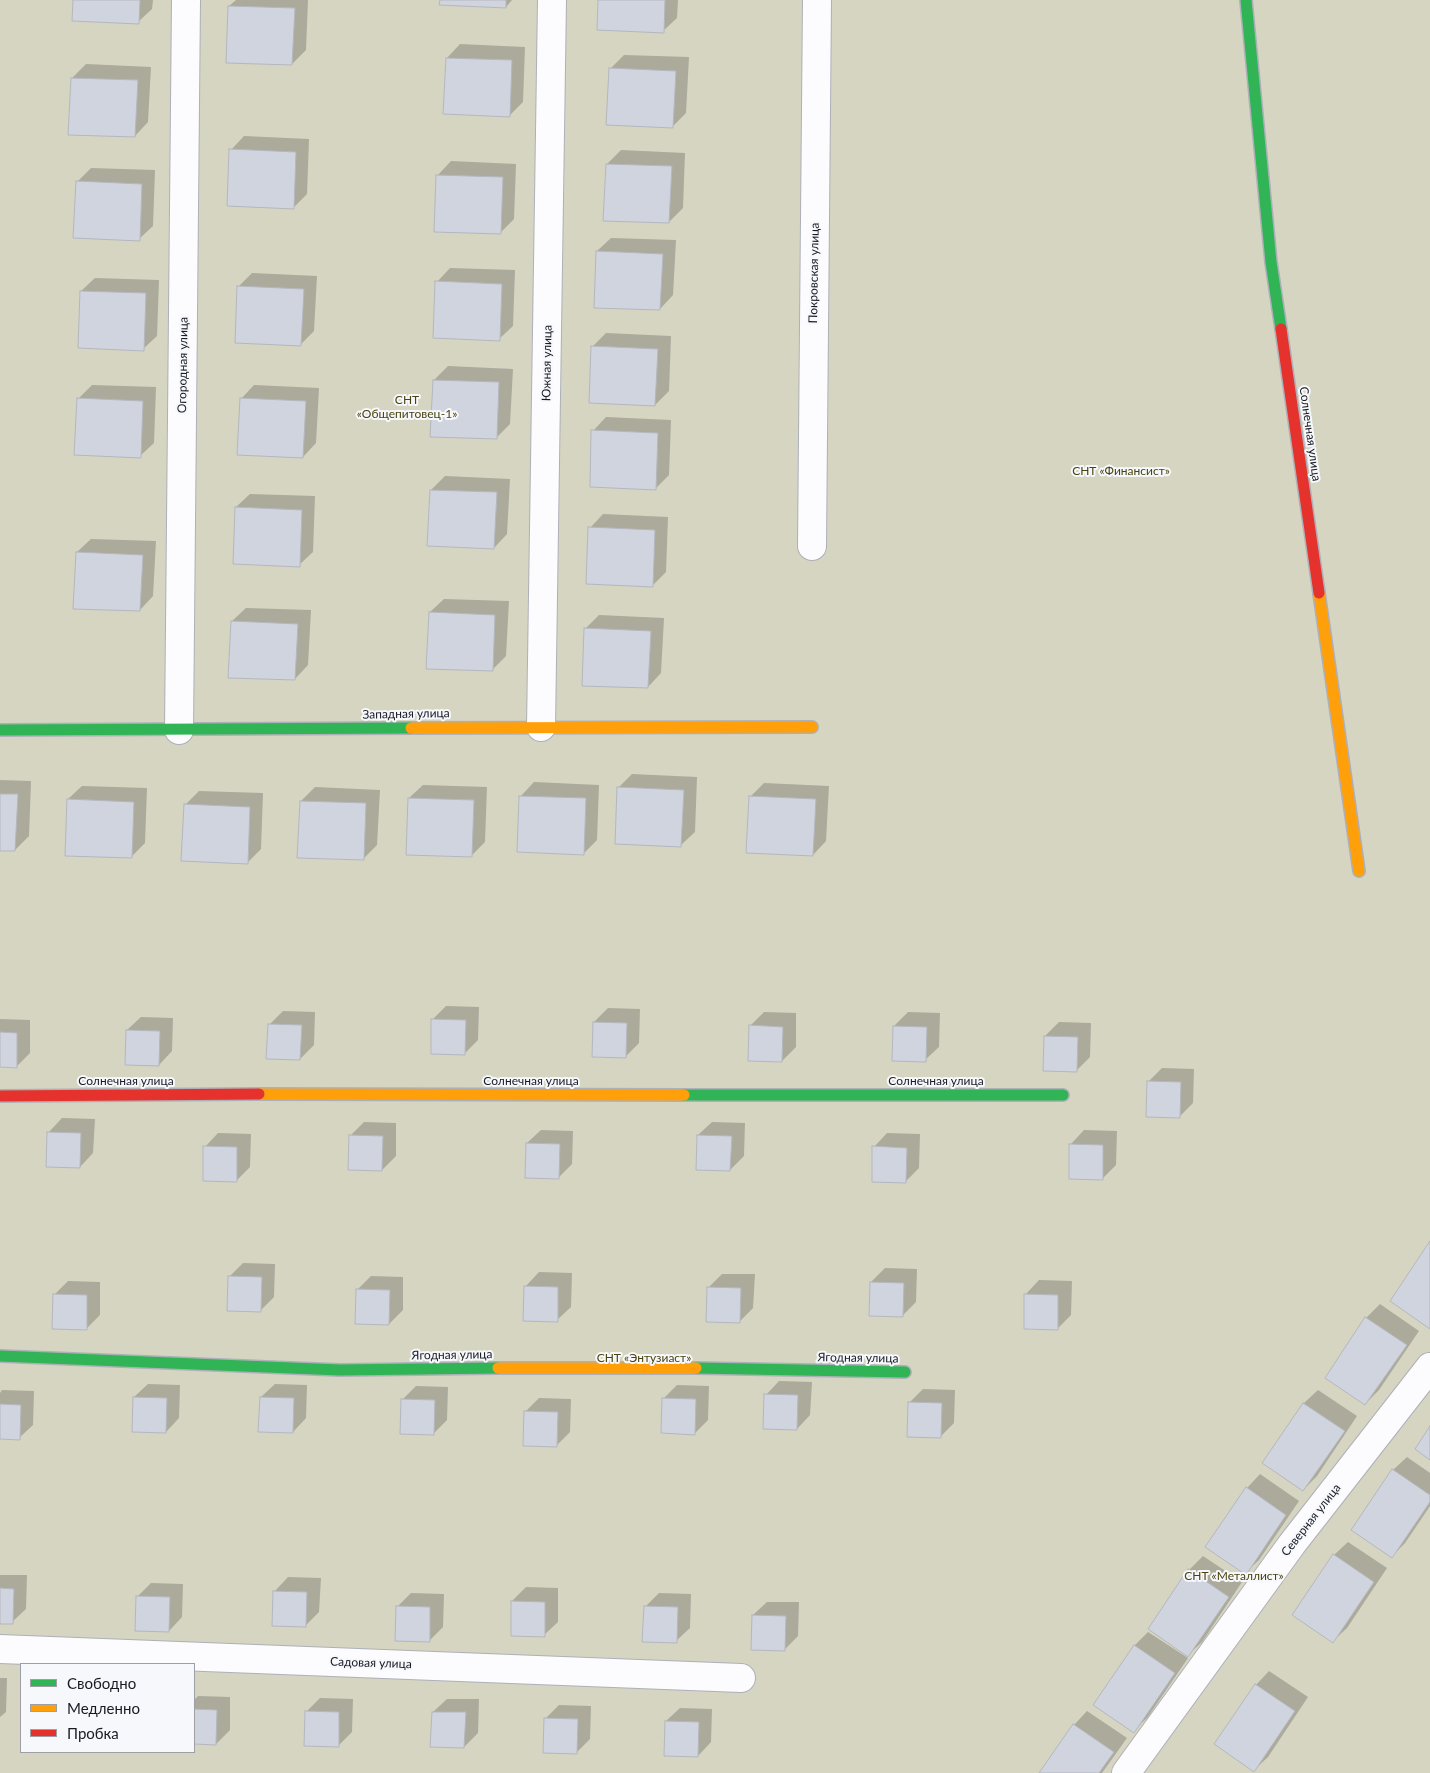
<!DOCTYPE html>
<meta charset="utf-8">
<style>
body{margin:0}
#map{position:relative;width:1430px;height:1773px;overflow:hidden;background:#eaedf6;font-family:Lato,sans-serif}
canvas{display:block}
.legend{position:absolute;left:20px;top:1663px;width:175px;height:90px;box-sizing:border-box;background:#f6f8fc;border:1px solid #9d9fa5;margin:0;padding:6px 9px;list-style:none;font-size:15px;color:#181a22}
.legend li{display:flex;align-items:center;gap:10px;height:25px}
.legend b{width:25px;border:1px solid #9d9fa5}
</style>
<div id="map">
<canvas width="1430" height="1773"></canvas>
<ul class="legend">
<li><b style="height:6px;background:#30b455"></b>Свободно</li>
<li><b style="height:6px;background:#ff9f0a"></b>Медленно</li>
<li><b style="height:6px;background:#e5322d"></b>Пробка</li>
</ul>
</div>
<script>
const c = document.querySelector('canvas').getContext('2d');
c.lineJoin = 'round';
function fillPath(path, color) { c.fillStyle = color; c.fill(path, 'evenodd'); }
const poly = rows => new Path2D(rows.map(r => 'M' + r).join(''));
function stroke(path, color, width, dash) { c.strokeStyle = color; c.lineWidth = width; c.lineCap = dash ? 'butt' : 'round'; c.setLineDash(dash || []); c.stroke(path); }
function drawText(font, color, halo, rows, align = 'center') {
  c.font = font + ' Lato,sans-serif'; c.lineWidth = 4; c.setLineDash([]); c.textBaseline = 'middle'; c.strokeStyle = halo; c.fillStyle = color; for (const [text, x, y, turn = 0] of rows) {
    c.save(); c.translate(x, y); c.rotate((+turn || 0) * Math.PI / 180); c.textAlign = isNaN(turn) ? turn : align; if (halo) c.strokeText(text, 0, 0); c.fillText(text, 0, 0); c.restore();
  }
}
fillPath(poly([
 [0,0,1430,0,1430,1773,0,1773],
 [21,1664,194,1664,194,1752,21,1752]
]), '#d6d5c2');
fillPath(poly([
 [74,0,153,0,152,9,138,22],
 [236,0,308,0,306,50,292,64,229,6],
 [441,0,512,0,506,7],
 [600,0,678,0,677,18,663,31],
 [460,44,525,47,523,102,509,116,447,58],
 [624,55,689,57,686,113,673,126,610,69],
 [86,64,151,67,148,122,135,136,72,78],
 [244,136,309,139,307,194,293,208,231,150],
 [621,150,685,153,683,208,669,222,607,164],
 [451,161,516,164,514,219,500,233,438,175],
 [91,168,155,170,153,226,139,239,77,182],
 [611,238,676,240,673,295,660,309,597,251],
 [450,268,515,270,513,326,499,339,437,282],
 [252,273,317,276,314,331,301,344,238,287],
 [95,278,159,280,157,336,143,349,81,291],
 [606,333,671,336,669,391,655,405,592,347],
 [448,366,513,369,510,424,496,438,434,380],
 [92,385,156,387,154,443,140,456,78,399],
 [254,385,319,388,316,443,303,457,241,399],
 [606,417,671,420,669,475,655,489,593,431],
 [445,476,510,479,507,534,494,548,431,490],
 [250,494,315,496,313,552,299,565,236,507],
 [603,514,668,517,666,572,652,586,590,528],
 [91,539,156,541,153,596,140,610,77,552],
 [444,599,509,601,506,656,492,670,430,612],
 [246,608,311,610,308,665,295,679,232,621],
 [599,615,664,618,661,673,648,687,585,629],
 [632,774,697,777,695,832,681,845,618,788],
 [0,780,31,781,29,836,15,850,0,849],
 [534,782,599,785,597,840,583,854,521,796],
 [764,783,829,786,826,841,813,855,750,797],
 [423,785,487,787,485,842,471,856,409,798],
 [82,786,147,788,145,843,131,857,68,799],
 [315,787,380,790,377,845,363,859,301,801],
 [199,791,263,793,261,849,248,862,185,805],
 [446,1006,479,1007,478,1040,464,1054,432,1020],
 [608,1008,640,1009,639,1043,626,1056,593,1055,594,1022],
 [283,1011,315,1012,314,1045,300,1059,269,1025],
 [764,1012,796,1013,796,1047,782,1061,750,1026],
 [908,1012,940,1013,939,1047,925,1060,894,1026],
 [141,1017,173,1018,172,1051,159,1065,127,1030],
 [0,1019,30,1020,30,1053,16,1067,0,1066],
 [1059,1022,1091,1023,1090,1057,1076,1071,1045,1036],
 [1162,1068,1194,1069,1193,1103,1179,1117,1148,1082],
 [62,1118,95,1119,93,1153,80,1167,49,1132],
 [364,1122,396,1123,396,1156,382,1170,350,1136],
 [712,1122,745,1123,744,1156,730,1170,698,1135],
 [541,1130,573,1131,572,1164,558,1178,527,1143],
 [1084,1130,1117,1131,1116,1165,1102,1179,1071,1144],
 [218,1133,251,1134,250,1167,236,1181,205,1147],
 [887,1133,920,1134,919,1168,905,1182,874,1147],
 [243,1263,275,1264,274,1297,260,1311,229,1277],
 [885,1268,917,1269,916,1302,902,1316,871,1282],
 [539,1272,572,1273,571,1307,557,1320,526,1286],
 [722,1274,755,1274,753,1308,740,1321,709,1287],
 [371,1276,403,1277,403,1310,389,1324,357,1290],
 [1039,1280,1072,1281,1071,1315,1057,1329,1026,1294],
 [68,1281,100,1282,100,1315,86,1329,54,1295],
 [1380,1304,1419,1331,1379,1390,1365,1404,1366,1318],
 [779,1381,812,1382,810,1415,797,1429,766,1395],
 [148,1384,180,1385,179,1418,166,1432,134,1397],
 [275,1384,307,1385,306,1418,293,1432,261,1397],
 [677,1385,709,1386,708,1420,695,1433,663,1399],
 [416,1386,448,1387,447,1420,433,1434,402,1400],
 [923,1389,955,1390,954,1423,940,1437,909,1403],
 [2,1390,34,1391,33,1425,19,1438,0,1438,0,1393],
 [1318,1390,1357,1416,1317,1476,1303,1490,1264,1463,1304,1403],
 [539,1398,571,1399,570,1432,556,1446,525,1412],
 [1407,1457,1430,1473,1430,1506,1405,1543,1392,1556,1393,1470],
 [1260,1474,1299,1501,1259,1560,1245,1573,1247,1488],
 [1348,1542,1387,1568,1347,1628,1333,1641,1334,1555],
 [1203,1556,1242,1582,1202,1642,1188,1655,1149,1629,1189,1570],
 [0,1575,27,1575,26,1609,12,1622,0,1622],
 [288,1577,321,1578,319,1612,306,1625,275,1591],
 [151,1583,183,1584,182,1617,169,1631,137,1597],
 [526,1587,558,1588,558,1622,544,1635,512,1601],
 [411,1593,444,1594,443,1627,429,1641,398,1606],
 [659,1593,691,1594,690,1628,676,1641,645,1607],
 [767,1602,799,1602,798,1636,784,1650,753,1615],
 [1148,1632,1188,1658,1147,1718,1133,1731,1095,1705,1135,1645],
 [1269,1671,1308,1697,1268,1757,1254,1770,1256,1685],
 [0,1678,7,1678,6,1712,0,1717],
 [198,1696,230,1697,230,1730,216,1744,194,1743,194,1700],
 [320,1698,353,1699,352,1732,338,1746,307,1711],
 [447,1699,479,1699,478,1733,464,1747,433,1712],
 [559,1705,591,1706,590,1739,576,1753,545,1719],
 [680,1708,712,1709,711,1742,698,1756,666,1721],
 [1087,1711,1127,1738,1102,1773,1041,1773,1074,1725]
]), '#0003');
const building = poly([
 [73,0,140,0,139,24,72,21,73,0],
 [440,0,506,0,506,8,439,5,440,0],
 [598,0,665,0,664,33,597,30,598,0],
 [228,6,295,8,292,65,226,63,228,6],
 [446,58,512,60,510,117,443,114,446,58],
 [609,68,676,71,673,128,606,125,609,68],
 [71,78,138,80,135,137,68,135,71,78],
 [229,149,296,152,294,209,227,206,229,149],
 [606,164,672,166,669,223,603,221,606,164],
 [436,175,503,177,501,234,434,232,436,175],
 [76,181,142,184,140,241,73,238,76,181],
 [596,251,663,254,660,310,594,308,596,251],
 [435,281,502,284,500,341,433,338,435,281],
 [237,286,304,289,301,346,235,343,237,286],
 [80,291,146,293,144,351,78,348,80,291],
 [591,346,658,349,655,406,589,403,591,346],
 [433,380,499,382,497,439,430,437,433,380],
 [77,398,143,401,141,458,74,455,77,398],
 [240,398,306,401,303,458,237,455,240,398],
 [591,430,658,433,656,490,590,487,591,430],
 [430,490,497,492,494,549,427,546,430,490],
 [235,507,302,510,300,567,233,564,235,507],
 [588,527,655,530,653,587,586,584,588,527],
 [76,552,143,555,140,611,73,609,76,552],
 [429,612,495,615,493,671,426,669,429,612],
 [231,621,298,624,295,680,228,678,231,621],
 [584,628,651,631,648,688,582,686,584,628],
 [617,787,684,790,681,847,615,844,617,787],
 [0,794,18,794,15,851,0,851,0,794],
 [519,796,586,798,584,855,517,852,519,796],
 [749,796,816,799,813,856,746,853,749,796],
 [408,798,474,800,472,857,406,855,408,798],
 [67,799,134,802,132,858,65,856,67,799],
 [300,801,366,803,364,860,297,858,300,801],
 [184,804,250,807,248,864,181,861,184,804],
 [431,1019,466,1020,465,1055,431,1054,431,1019],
 [593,1022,627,1023,626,1058,592,1057,593,1022],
 [268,1024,302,1025,300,1060,266,1059,268,1024],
 [749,1025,783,1027,782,1062,748,1061,749,1025],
 [893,1026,927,1027,926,1062,892,1061,893,1026],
 [126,1030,160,1031,159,1066,125,1065,126,1030],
 [0,1032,17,1033,17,1068,0,1067,0,1032],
 [1044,1036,1078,1037,1077,1072,1043,1071,1044,1036],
 [1147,1081,1181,1082,1180,1118,1146,1117,1147,1081],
 [47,1132,81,1133,80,1168,46,1167,47,1132],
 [349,1135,383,1136,382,1171,348,1170,349,1135],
 [697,1135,732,1136,730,1171,696,1170,697,1135],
 [526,1143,560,1144,559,1179,525,1178,526,1143],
 [1069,1144,1103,1145,1103,1180,1069,1179,1069,1144],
 [203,1146,237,1147,237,1182,203,1181,203,1146],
 [872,1146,907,1148,906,1183,872,1182,872,1146],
 [1430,1241,1430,1329,1390,1301,1430,1241],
 [228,1276,262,1277,261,1312,227,1311,228,1276],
 [870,1282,904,1283,903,1317,869,1316,870,1282],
 [524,1286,558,1287,558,1322,523,1321,524,1286],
 [707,1287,741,1288,740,1323,706,1322,707,1287],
 [356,1289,390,1290,389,1325,355,1324,356,1289],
 [53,1294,87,1295,87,1330,52,1329,53,1294],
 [1024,1294,1058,1295,1058,1330,1024,1329,1024,1294],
 [1365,1317,1407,1345,1365,1405,1325,1378,1365,1317],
 [764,1394,798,1395,797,1430,763,1429,764,1394],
 [133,1397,167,1398,166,1433,132,1432,133,1397],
 [260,1397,294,1398,293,1433,258,1432,260,1397],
 [662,1398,696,1399,695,1435,661,1433,662,1398],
 [401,1399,435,1400,434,1435,400,1434,401,1399],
 [908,1402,942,1403,941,1438,907,1437,908,1402],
 [1303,1403,1345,1431,1303,1491,1262,1463,1303,1403],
 [0,1404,21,1405,20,1440,0,1439,0,1404],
 [524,1411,558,1412,557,1447,523,1446,524,1411],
 [1430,1426,1430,1460,1415,1449,1430,1426],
 [1392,1469,1430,1495,1430,1502,1392,1558,1351,1530,1392,1469],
 [1246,1487,1286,1515,1246,1575,1205,1547,1246,1487],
 [1333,1554,1374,1582,1333,1643,1292,1615,1333,1554],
 [1188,1569,1229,1597,1188,1657,1148,1629,1188,1569],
 [0,1588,14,1589,13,1624,0,1624,0,1588],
 [273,1591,307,1592,306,1627,272,1626,273,1591],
 [136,1596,170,1597,169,1632,135,1631,136,1596],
 [511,1601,545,1602,545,1637,511,1636,511,1601],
 [396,1606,430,1607,430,1642,395,1641,396,1606],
 [644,1606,678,1607,677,1643,642,1642,644,1606],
 [752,1615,786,1616,785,1651,751,1650,752,1615],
 [1134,1645,1175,1673,1134,1733,1093,1705,1134,1645],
 [1255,1684,1295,1711,1254,1772,1214,1744,1255,1684],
 [194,1709,217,1710,216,1745,194,1744,194,1709],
 [305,1711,339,1712,339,1747,304,1746,305,1711],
 [432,1712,466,1712,464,1748,430,1747,432,1712],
 [544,1718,578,1719,577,1754,543,1753,544,1718],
 [665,1721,699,1722,698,1757,664,1756,665,1721],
 [1073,1724,1114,1752,1099,1773,1039,1773,1073,1724]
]);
fillPath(building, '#d0d4df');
stroke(building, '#b5b7bf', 1);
const street = poly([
 [812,546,817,0],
 [541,727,552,0],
 [179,730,186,0],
 [0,1649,741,1678],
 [1126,1773,1292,1544,1430,1367]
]);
const fast = poly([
 [1246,0,1271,262,1281,329],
 [0,730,411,728],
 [684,1095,1063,1095],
 [0,1356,340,1370,498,1368],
 [696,1368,905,1372]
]);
const slow = poly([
 [1319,593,1359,871],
 [411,728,812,727],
 [259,1094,684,1095],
 [498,1368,696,1368]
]);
const jam = poly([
 [1281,329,1319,593],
 [0,1096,259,1094]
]);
stroke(street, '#aeb0b8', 30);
stroke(fast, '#aeb0b8', 14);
stroke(slow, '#aeb0b8', 14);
stroke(jam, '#aeb0b8', 14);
stroke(street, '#fcfcfe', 28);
stroke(fast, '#30b455', 11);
stroke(slow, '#ff9f0a', 11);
stroke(jam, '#e5322d', 11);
drawText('12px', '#181a22', '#f6f8fc', [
 ["Покровская улица",814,273,-89],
 ["Южная улица",547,363,-89],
 ["Огородная улица",183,365,-89],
 ["Солнечная улица",1310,434,82],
 ["Западная улица",406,714,-1],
 ["Солнечная улица",126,1081],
 ["Солнечная улица",531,1081],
 ["Солнечная улица",936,1081],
 ["Ягодная улица",452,1355,-1],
 ["Ягодная улица",858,1358,1],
 ["Северная улица",1311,1520,-52],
 ["Садовая улица",371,1663,2]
]);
drawText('12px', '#4a430f', '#f6f8fc', [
 ["СНТ",407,400],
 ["«Общепитовец-1»",407,414],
 ["СНТ «Финансист»",1121,471],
 ["СНТ «Энтузиаст»",644,1358],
 ["СНТ «Металлист»",1234,1576]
]);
</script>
